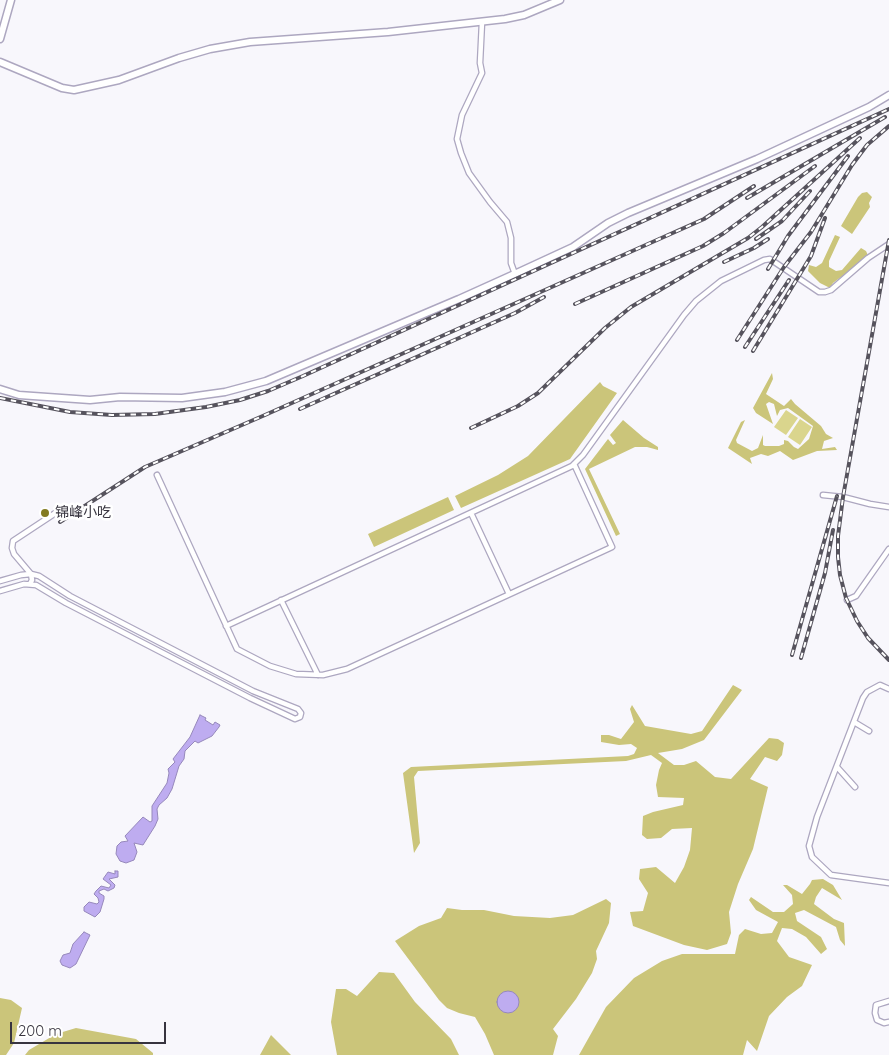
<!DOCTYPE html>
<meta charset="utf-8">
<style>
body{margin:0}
#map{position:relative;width:889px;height:1055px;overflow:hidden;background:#f8f7fc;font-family:Quicksand,sans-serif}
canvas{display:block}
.scale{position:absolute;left:10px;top:1022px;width:156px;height:22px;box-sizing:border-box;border:2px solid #37343f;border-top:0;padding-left:6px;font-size:15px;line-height:18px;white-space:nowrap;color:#37343f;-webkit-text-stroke:4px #fff;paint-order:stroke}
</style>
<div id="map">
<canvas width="889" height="1055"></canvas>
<div class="scale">200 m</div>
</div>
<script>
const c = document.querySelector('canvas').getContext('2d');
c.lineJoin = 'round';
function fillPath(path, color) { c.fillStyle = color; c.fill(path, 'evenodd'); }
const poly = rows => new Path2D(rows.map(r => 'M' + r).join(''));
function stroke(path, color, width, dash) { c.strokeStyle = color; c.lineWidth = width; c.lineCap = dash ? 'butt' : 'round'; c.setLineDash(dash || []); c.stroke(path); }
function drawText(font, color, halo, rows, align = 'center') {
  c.font = font + ' Quicksand,"Noto Sans SC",sans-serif'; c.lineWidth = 5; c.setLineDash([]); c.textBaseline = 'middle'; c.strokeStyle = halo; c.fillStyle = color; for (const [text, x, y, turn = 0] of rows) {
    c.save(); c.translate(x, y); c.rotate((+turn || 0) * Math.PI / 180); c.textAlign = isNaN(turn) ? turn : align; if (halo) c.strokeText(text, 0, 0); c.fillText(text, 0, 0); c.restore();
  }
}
fillPath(poly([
 [786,410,798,418,786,435,774,427],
 [800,419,812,427,800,445,788,437]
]), '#dad58d');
fillPath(poly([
 [867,192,872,197,869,203,870,207,852,234,841,226,858,197,862,193],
 [835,235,840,237,829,261,829,267,836,271,842,270,861,248,866,251,870,260,852,276,841,277,833,283,830,288,820,283,808,271,809,265,816,267,822,263],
 [772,373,773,379,766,394,784,406,791,399,795,404,821,426,826,434,833,438,824,441,822,449,835,447,837,450,817,451,793,460,780,451,768,456,761,454,750,458,752,464,728,448,741,422,745,420,736,440,737,443,752,451,758,448,763,435,763,445,765,446,779,446,784,444,784,440,788,441,794,447,798,449,809,439,813,426,788,408,780,410,777,416,774,404,769,402,766,404,773,424,756,413,753,408],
 [600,382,603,386,617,393,570,459,461,508,455,496,498,475,528,456],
 [623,420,644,438,658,447,658,450,647,447,635,447,589,469,620,534,616,536,585,469,608,439,613,445,616,443,610,435],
 [448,497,454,510,374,547,368,534],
 [733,685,742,690,704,740,682,749,658,753,674,765,684,765,696,761,715,777,731,779,769,738,778,739,784,743,782,755,777,761,765,757,750,779,768,787,753,849,738,884,729,912,731,933,727,944,707,950,684,945,633,926,630,912,643,911,648,893,639,879,640,869,656,867,675,883,684,867,690,850,692,828,672,829,661,838,647,839,642,835,643,816,653,812,683,805,684,798,658,797,656,785,659,770,662,763,651,755,626,761,418,771,414,777,420,843,414,853,403,773,411,767,628,756,634,754,637,748,631,744,619,745,601,742,601,735,609,735,621,739,634,722,630,709,632,705,645,726,691,734,702,731],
 [823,879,833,885,842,900,822,888,816,897,814,904,834,919,844,923,845,946,840,940,836,927,804,910,795,913,797,921,821,937,827,949,821,954,806,937,792,929,782,928,777,941,789,957,812,965,802,986,787,997,769,1016,757,1051,747,1040,743,1055,579,1055,606,1007,634,978,662,961,682,954,735,954,739,935,745,929,761,934,772,933,778,922,756,910,749,900,751,897,773,912,784,912,793,904,792,895,783,885,787,885,802,894,810,884,812,880],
 [606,899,611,903,609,923,596,951,597,959,592,973,576,999,553,1029,558,1036,553,1055,494,1055,485,1034,475,1017,459,1013,447,1008,439,1000,395,941,419,926,441,918,447,908,462,910,484,910,514,916,550,918,573,915],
 [379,972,394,973,415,1002,451,1039,459,1055,337,1055,331,1022,336,989,346,989,357,996],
 [0,998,11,1000,22,1008,14,1043,6,1055,0,1055],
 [76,1028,136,1039,153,1053,153,1055,25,1055,29,1050,56,1034],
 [271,1035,291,1055,260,1055]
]), '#cbc57a');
const water = poly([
 [200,715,206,718,205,720,213,725,215,722,220,725,219,727,212,736,198,743,195,741,185,751,184,759,179,766,172,789,167,798,159,805,157,809,158,819,155,826,143,845,134,843,137,852,134,860,126,863,120,861,116,854,117,846,121,842,128,841,125,836,143,817,150,822,152,821,152,806,167,783,169,773,168,769,175,762,173,759,190,737,200,715],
 [115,871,118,871,118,877,109,879,115,885,114,888,108,891,104,889,99,891,99,893,104,896,104,899,100,912,95,917,84,911,84,907,89,902,97,904,99,902,98,898,94,894,96,891,101,886,109,888,111,885,103,879,108,872,115,874,115,871],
 [84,932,90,935,76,964,70,968,62,965,60,961,63,955,70,953,73,944,84,932],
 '497 1002a11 11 0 1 1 22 0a11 11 0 1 1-22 0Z'
]);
fillPath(water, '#beacf0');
stroke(water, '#9688bb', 1);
const street = poly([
 [482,22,480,63,482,73,462,115,457,139,461,153,469,173,490,202,507,222,511,238,511,263,515,274],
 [157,475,237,649,270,666,296,674,323,675,347,669,612,547,574,464],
 [823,495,843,497,870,504,889,507],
 [471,513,509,594],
 [0,581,21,575,31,574,39,576,70,596,253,691,298,709,301,713,300,717,295,719,250,698,66,603,36,585,24,584,0,591],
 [30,584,32,580,31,574,14,554,12,548,13,541,63,508],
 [281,600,318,675],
 [847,600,856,596,889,549],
 [226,626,572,466,583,455,684,315,696,301,721,281,764,260,770,259,819,292,825,292,831,290,868,258,889,244],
 [889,689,880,685,867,692,863,698,817,817,809,846,812,857,831,875,889,883],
 [854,722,869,731],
 [837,767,855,787],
 [889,1001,876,1005,875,1013,877,1020,884,1023,889,1022]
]);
const secondary = poly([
 [0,39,11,0],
 [0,62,62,88,74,90,119,80,179,58,210,49,250,42,388,32,505,19,524,15,560,0],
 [0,389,19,395,90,400,120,397,182,398,225,392,266,381,459,299,521,271,573,247,608,223,628,213,757,159,869,107,889,95]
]);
stroke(street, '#ada7c0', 7);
stroke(secondary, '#ada7c0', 9);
stroke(street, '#fff', 4.5);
stroke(secondary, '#fff', 6);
const rail = poly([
 [747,198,885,117],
 [756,239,782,221,810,191],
 [889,240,843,497,838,536,838,557,840,575,846,598,857,621,868,638,889,660],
 [724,262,754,248,768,239],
 [768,269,788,236,848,156],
 [575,304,703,246,724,233,815,166],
 [737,340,784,267,811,232,852,165,867,145,889,126],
 [745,347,789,280],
 [753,351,811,256,825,218],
 [0,398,70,412,112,415,155,414,206,407,240,400,268,391,303,376,889,109],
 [300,409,515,313,544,297],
 [471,428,518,406,538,393,605,328,631,307,748,238,762,227,860,138],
 [60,522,145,467,265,415,704,219,754,186],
 [792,655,837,496],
 [801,658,825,573,833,530]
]);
stroke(rail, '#56535d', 4);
stroke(rail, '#fff', 2, [5.5]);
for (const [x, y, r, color] of [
 [45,513,5,"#837b21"]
]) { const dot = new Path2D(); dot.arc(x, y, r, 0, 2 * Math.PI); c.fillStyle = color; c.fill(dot); stroke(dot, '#fff', 2); }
drawText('14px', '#37343f', '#fff', [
 ["锦峰小吃",55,513]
], 'left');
</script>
